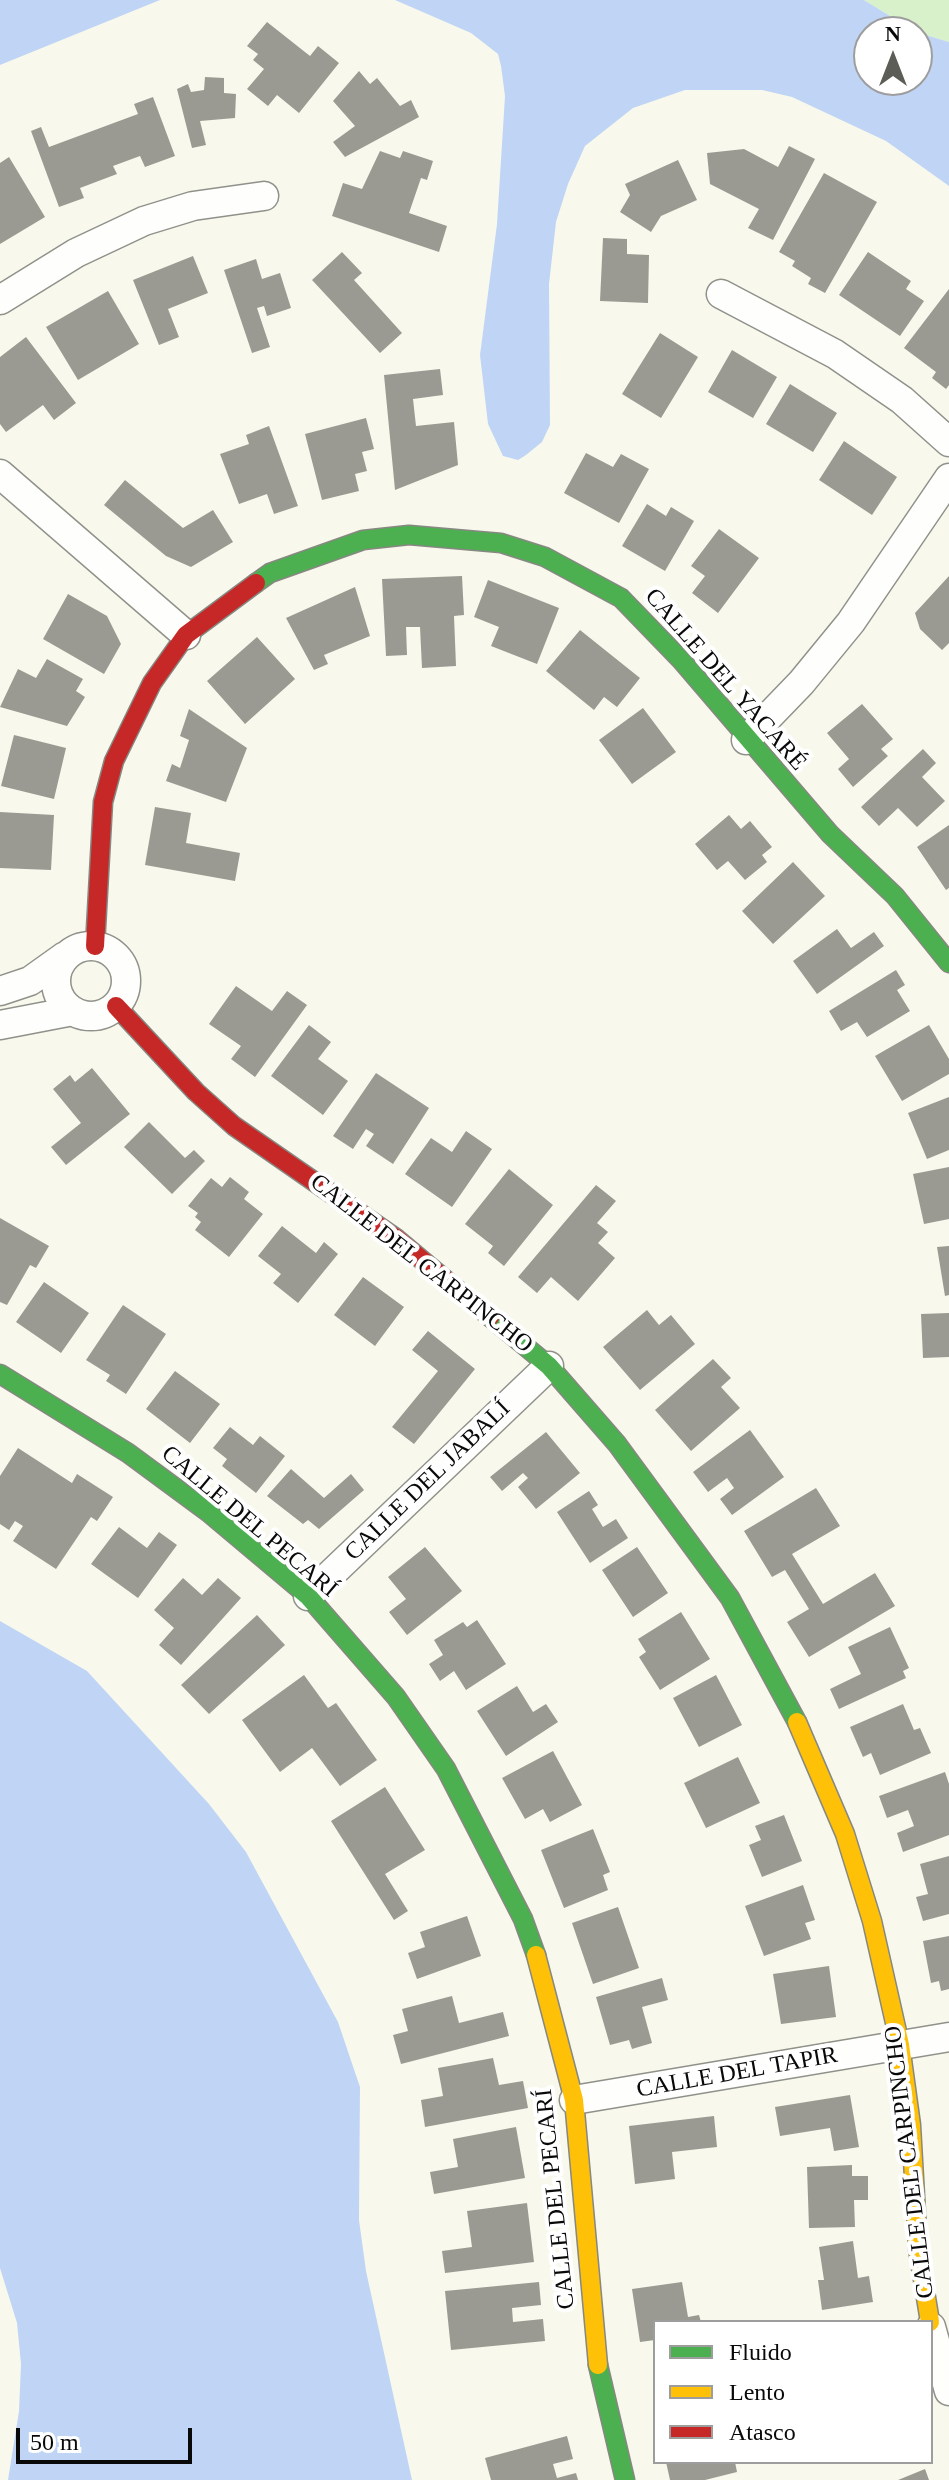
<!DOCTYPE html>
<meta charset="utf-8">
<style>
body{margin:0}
#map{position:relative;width:949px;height:2480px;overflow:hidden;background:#f8f9ec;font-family:Georgia,serif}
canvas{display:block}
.legend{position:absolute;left:653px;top:2320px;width:280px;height:144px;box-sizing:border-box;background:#fff;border:2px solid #9d9d9d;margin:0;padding:10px 14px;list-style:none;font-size:24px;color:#090909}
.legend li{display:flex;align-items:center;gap:16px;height:40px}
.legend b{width:40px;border:2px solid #9d9d9d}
.north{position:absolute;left:853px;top:16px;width:80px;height:80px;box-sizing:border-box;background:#fff;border:2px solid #9d9d9d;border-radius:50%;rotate:0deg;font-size:22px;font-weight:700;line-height:32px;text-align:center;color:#090909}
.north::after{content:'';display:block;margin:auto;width:28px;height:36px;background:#5d5d58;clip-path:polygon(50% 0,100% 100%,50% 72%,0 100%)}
.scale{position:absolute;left:16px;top:2428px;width:176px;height:36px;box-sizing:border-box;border:4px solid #090909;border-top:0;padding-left:10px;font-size:24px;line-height:28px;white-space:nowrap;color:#090909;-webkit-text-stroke:6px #fff;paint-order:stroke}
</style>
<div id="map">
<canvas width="949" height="2480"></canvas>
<ul class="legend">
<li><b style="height:10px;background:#4caf50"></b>Fluido</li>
<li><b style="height:10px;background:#ffc107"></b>Lento</li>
<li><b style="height:10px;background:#c62828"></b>Atasco</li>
</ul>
<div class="north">N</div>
<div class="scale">50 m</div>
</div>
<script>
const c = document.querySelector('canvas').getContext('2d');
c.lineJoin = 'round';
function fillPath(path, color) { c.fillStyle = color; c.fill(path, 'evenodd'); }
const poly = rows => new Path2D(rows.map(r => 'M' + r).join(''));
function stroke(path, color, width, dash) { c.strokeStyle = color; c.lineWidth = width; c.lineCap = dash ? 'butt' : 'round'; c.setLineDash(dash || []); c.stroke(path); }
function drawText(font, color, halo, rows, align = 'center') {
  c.font = font + ' Georgia,serif'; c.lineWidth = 8; c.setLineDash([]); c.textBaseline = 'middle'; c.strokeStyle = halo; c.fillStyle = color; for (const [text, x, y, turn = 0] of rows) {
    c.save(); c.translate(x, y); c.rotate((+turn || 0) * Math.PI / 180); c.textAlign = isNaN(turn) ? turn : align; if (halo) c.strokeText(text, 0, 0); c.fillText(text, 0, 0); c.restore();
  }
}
fillPath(poly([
 [864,0,949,0,949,42,916,32]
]), '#d8f1ca');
fillPath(poly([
 [0,0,160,0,0,65],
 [395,0,864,0,916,32,949,42,949,186,886,141,792,97,762,90,685,90,633,108,585,146,568,184,556,222,549,284,550,425,542,442,526,455,518,460,503,456,488,424,480,355,497,224,505,96,501,66,498,54,471,33],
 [917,32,917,80,869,80,869,32],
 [0,1621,87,1671,209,1804,246,1852,338,2022,360,2087,359,2220,366,2271,412,2480,8,2480,19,2411,21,2364,17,2323,0,2268]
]), '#c0d5f5');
fillPath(poly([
 [267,22,310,56,318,46,339,63,299,113,277,95,268,106,247,89,264,69,253,60,258,54,247,46],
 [359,71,370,84,377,78,400,106,411,100,419,117,345,157,333,142,355,126,333,101],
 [205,77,224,78,224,93,236,94,235,118,200,121,206,145,192,148,177,89,188,84,191,92,204,90],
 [153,97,175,156,145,167,140,156,113,166,117,174,80,188,84,198,59,207,31,131,41,127,49,147,138,114,134,104],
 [789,146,815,159,773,240,748,228,759,209,710,184,707,153,744,149,778,167],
 [380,151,400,158,403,151,433,161,427,180,421,178,409,213,447,226,439,252,332,216,343,183,362,189],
 [9,157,45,217,0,244,0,163],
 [678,160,697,200,661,216,651,232,620,212,630,195,625,184],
 [824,173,877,202,825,293,808,284,811,278,792,266,795,261,779,252],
 [603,238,627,239,627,254,649,255,648,303,600,301],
 [342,252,362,273,354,280,402,333,380,353,312,280],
 [868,252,911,281,906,289,924,301,900,336,839,295],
 [193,256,208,293,168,309,179,337,159,345,133,280],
 [256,259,262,279,280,273,291,308,267,316,264,306,257,308,270,347,252,353,224,270],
 [949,289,949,385,946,389,932,378,936,372,904,348],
 [108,291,139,344,78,380,46,327],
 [660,333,698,357,661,418,622,394],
 [26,337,76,403,54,420,43,405,6,432,0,424,0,357],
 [732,350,777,377,753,418,708,392],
 [440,369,443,395,413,399,416,426,454,422,458,465,395,490,384,375],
 [790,384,837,413,813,452,766,424],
 [366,418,374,449,362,452,367,471,355,474,359,491,322,500,305,434],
 [269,426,298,506,274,514,267,494,239,504,220,454,249,444,246,435],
 [844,441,897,477,872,515,819,480],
 [586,453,613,467,621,454,649,469,619,523,564,493],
 [125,480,183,528,213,510,233,542,191,567,166,556,104,505],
 [647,504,666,516,671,507,694,521,665,571,622,546],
 [719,529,759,558,718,613,692,593,705,576,691,566],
 [462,576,464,615,454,616,456,666,422,668,420,627,406,627,407,655,386,656,382,579],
 [949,576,949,643,942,650,920,629,915,613],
 [488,580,559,608,537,664,491,646,499,627,474,617],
 [355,587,370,636,324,655,328,664,314,670,286,618],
 [68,594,107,616,121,644,104,674,43,639],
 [580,630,640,678,617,707,604,697,594,710,546,671],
 [257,637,295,679,245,724,207,681],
 [47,659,83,679,76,691,85,697,67,726,0,707,18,669,36,678],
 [862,704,893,739,881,749,888,756,853,787,838,769,849,759,827,733],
 [643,708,676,752,632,784,599,740],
 [189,709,247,748,226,802,166,781,172,764,180,768,189,740,180,736],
 [14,735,66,748,54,799,1,786],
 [923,749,936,763,922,777,945,801,917,827,898,808,879,826,861,807],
 [155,807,191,813,186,843,240,853,235,881,145,865],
 [0,812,54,815,51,870,0,868],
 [729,815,741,829,750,821,772,847,762,855,767,862,745,880,728,861,717,870,695,844],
 [949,825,949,888,946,890,917,847],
 [793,862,825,896,773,944,742,911],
 [837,929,851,948,874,932,884,946,817,994,793,961],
 [896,970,905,985,897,990,910,1011,867,1037,857,1022,841,1031,829,1011],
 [236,986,272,1011,287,991,307,1005,255,1077,231,1059,241,1046,209,1024],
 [309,1025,331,1042,318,1059,348,1081,323,1115,271,1076],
 [929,1025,949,1059,949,1074,902,1101,875,1056],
 [92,1068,130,1114,66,1165,51,1147,81,1123,53,1089,70,1075,75,1082],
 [376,1073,429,1108,393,1164,366,1146,374,1134,366,1129,353,1149,333,1136],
 [949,1097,949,1150,927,1159,908,1113],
 [149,1122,185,1158,194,1150,205,1161,172,1194,124,1147],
 [466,1131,492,1149,452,1207,405,1174,431,1138,452,1152],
 [949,1167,949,1219,924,1224,913,1174],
 [509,1169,553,1205,504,1266,488,1253,493,1246,465,1224],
 [230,1177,249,1192,244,1199,263,1214,229,1257,195,1230,201,1222,195,1217,198,1213,188,1206,211,1178,222,1187],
 [596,1185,616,1201,597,1223,608,1232,598,1243,615,1258,578,1301,551,1277,537,1293,518,1277],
 [0,1218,49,1246,36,1268,30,1265,7,1305,0,1302],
 [282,1226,316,1253,324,1242,338,1254,298,1303,273,1283,281,1274,258,1256],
 [949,1246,949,1295,945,1296,937,1247],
 [363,1277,404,1307,375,1346,334,1315],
 [44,1282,89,1313,61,1353,16,1322],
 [123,1305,166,1334,126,1394,106,1381,110,1375,86,1360],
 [647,1310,659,1325,671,1315,695,1344,640,1390,603,1347],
 [949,1313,949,1357,923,1358,921,1314],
 [428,1331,475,1369,414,1444,392,1427,438,1371,412,1350],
 [713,1359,731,1378,721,1387,740,1408,691,1451,655,1410],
 [175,1371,220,1404,190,1443,146,1409],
 [230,1427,253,1445,260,1436,285,1456,256,1493,222,1466,227,1459,213,1448],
 [750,1430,784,1477,732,1515,720,1499,734,1488,727,1478,708,1492,693,1472],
 [546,1432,580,1473,536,1509,518,1487,528,1478,523,1473,502,1491,490,1477],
 [18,1448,72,1483,77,1474,113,1497,97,1521,91,1517,56,1569,13,1541,23,1526,15,1521,9,1530,0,1524,0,1476],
 [291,1469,324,1498,351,1474,364,1490,319,1529,308,1520,303,1524,267,1496],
 [816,1488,840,1526,792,1554,823,1604,875,1573,895,1606,809,1657,787,1622,809,1609,785,1570,772,1577,744,1531],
 [589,1491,598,1505,592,1509,603,1527,616,1519,628,1538,590,1563,557,1512],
 [119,1527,147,1548,159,1532,177,1545,138,1598,91,1564],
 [425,1547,462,1591,407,1635,389,1612,406,1599,388,1577],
 [637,1547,668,1593,633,1617,602,1570],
 [183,1578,202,1595,218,1578,241,1598,181,1665,159,1645,174,1628,154,1610],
 [681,1612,710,1659,660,1690,639,1657,646,1652,638,1639],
 [257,1615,285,1645,209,1714,181,1685],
 [477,1620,506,1664,466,1690,454,1671,440,1681,429,1664,443,1655,434,1640,463,1622,467,1627],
 [890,1627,909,1668,903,1671,906,1678,839,1709,830,1689,861,1674,848,1647],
 [304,1675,328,1708,336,1703,377,1760,340,1786,312,1748,280,1772,242,1720],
 [716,1675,742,1725,699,1747,673,1698],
 [517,1686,533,1712,546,1704,558,1722,506,1756,477,1711],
 [903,1704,914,1730,920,1728,931,1753,880,1775,871,1753,863,1757,850,1727],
 [553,1751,582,1805,550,1822,543,1809,525,1819,502,1778],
 [738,1757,760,1803,706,1828,684,1783],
 [945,1772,949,1784,949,1835,903,1852,897,1833,914,1826,908,1810,887,1818,879,1796],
 [385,1787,425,1850,385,1874,408,1911,394,1920,331,1821],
 [784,1815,802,1861,762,1877,749,1845,761,1840,755,1826],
 [593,1829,610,1872,603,1875,608,1890,564,1908,541,1850],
 [949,1856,949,1914,923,1921,916,1897,928,1894,920,1864],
 [803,1885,815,1920,805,1923,811,1939,764,1956,745,1906],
 [618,1907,639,1968,593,1984,572,1923],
 [467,1916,481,1956,417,1979,408,1953,425,1947,420,1932],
 [949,1936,949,1989,941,1991,939,1981,931,1983,923,1941],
 [829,1966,836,2017,781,2024,773,1974],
 [662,1978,668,2000,642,2007,652,2043,632,2049,629,2040,610,2045,596,1997],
 [452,1996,459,2023,503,2012,509,2036,401,2064,393,2035,408,2031,402,2009],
 [493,2058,499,2085,523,2081,528,2108,425,2127,421,2100,443,2096,438,2068],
 [850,2095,859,2147,834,2151,830,2128,780,2136,775,2107],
 [714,2116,717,2147,672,2152,675,2179,635,2184,629,2126],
 [516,2127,525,2178,434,2194,430,2172,458,2167,453,2139],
 [852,2165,852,2176,868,2176,868,2200,854,2200,855,2227,809,2228,807,2167],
 [527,2203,534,2262,445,2273,442,2251,472,2247,467,2211],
 [853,2241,858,2278,869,2276,873,2302,822,2310,818,2280,824,2280,819,2247],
 [539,2282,541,2305,512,2308,513,2322,543,2319,545,2341,451,2350,445,2291],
 [682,2282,688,2317,699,2315,701,2322,655,2322,655,2340,640,2342,632,2289],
 [567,2436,573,2459,553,2464,557,2478,576,2473,578,2480,491,2480,485,2458],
 [666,2462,735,2462,737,2472,705,2480,670,2480],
 [925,2469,929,2480,898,2480]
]), '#9a9a92');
const street = poly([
 [721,294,835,354,902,400,949,442],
 [0,300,76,253,144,221,193,206,264,196],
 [0,474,186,635],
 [746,740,801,683,851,622,949,478],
 '56 981a35 35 0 1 1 70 0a35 35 0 1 1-70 0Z',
 [0,991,30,981,65,956],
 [0,1025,73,1011],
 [308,1596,549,1366],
 [574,2100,949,2037],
 [931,2327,949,2391]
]);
const fast = poly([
 [256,583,270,573,363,540,409,535,501,543,545,557,621,598,681,660,830,834,895,896,949,963],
 [490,1317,549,1366,617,1444,730,1598,797,1722],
 [0,1374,128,1453,208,1512,308,1596,396,1697,446,1769,523,1919,536,1955],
 [598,2365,625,2480]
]);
const slow = poly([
 [797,1722,845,1834,872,1921,900,2045,911,2125,918,2249,930,2322],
 [536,1955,574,2100,598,2365]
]);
const jam = poly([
 [95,946,103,802,114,761,152,683,186,635,256,583],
 [116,1006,196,1092,234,1126,397,1239,490,1317]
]);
stroke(street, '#91918b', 31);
stroke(fast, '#878882', 21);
stroke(slow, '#878882', 21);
stroke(jam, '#878882', 21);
stroke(street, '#fefefc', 28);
stroke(fast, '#4caf50', 18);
stroke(slow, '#ffc107', 18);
stroke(jam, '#c62828', 18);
drawText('24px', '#090909', '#fff', [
 ["CALLE DEL YACARÉ",725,680,49],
 ["CALLE DEL CARPINCHO",421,1264,38],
 ["CALLE DEL JABALÍ",428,1481,-44],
 ["CALLE DEL PECARÍ",249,1522,40],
 ["CALLE DEL TAPIR",737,2073,-10],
 ["CALLE DEL CARPINCHO",910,2162,-97],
 ["CALLE DEL PECARÍ",556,2199,-96]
]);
</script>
